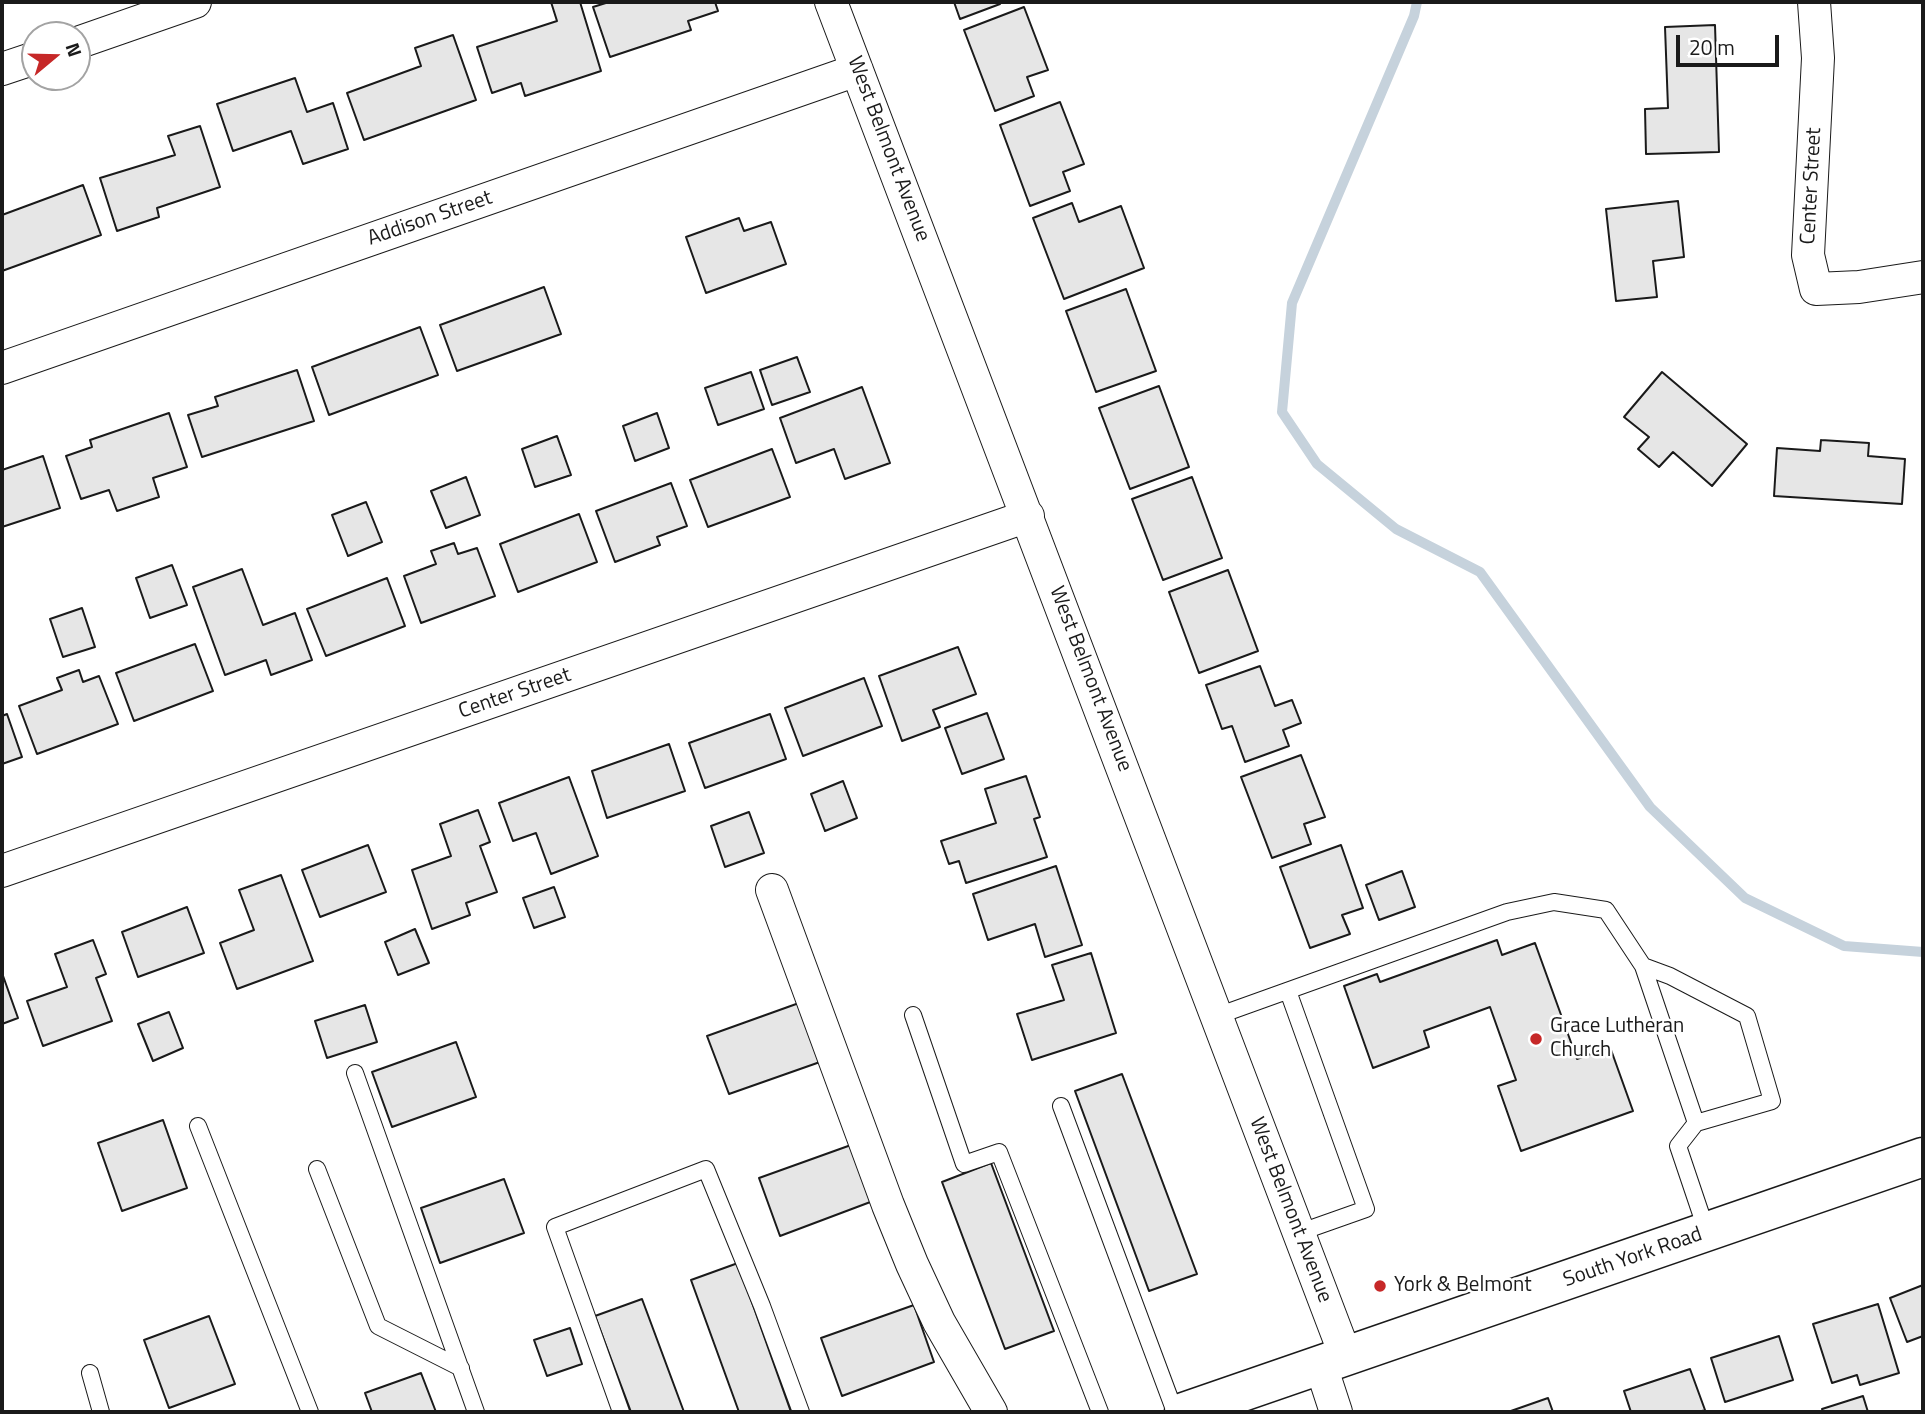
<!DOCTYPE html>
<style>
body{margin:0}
#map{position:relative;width:1925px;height:1414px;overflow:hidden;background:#fff;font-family:"Titillium Web",sans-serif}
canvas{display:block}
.frame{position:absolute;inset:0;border:4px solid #1a1a1a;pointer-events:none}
.north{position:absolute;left:21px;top:21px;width:70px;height:70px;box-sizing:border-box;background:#fff;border:2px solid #a3a3a3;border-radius:50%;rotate:71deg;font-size:19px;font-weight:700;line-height:28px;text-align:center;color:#1a1a1a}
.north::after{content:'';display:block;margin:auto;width:24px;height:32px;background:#c62828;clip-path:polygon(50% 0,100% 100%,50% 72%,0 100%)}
.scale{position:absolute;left:1676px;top:35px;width:103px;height:32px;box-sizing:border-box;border:4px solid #1a1a1a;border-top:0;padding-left:9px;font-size:21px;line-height:24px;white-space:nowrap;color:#1a1a1a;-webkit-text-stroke:5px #fff;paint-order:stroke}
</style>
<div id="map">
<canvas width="1925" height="1414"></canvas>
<div class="frame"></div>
<div class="north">N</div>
<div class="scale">20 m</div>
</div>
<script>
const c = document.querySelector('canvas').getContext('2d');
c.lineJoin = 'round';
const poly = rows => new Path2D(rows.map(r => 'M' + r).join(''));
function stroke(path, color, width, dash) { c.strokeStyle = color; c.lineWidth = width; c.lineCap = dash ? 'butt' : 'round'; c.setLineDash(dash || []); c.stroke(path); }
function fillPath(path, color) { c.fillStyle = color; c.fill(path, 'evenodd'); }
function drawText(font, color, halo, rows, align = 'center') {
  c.font = font + ' "Titillium Web",sans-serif'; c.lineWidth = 5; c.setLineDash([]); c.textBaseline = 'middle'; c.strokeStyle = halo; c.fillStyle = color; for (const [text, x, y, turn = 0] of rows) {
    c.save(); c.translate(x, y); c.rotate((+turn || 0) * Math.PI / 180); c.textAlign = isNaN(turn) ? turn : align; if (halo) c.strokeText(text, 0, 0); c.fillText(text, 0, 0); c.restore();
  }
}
stroke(poly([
 [1417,2,1414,16,1292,303,1282,412,1317,464,1396,529,1480,572,1650,807,1745,898,1844,946,1923,952]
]), '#c6d2dc', 10);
const building = poly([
 [551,2,580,2,601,71,525,96,521,83,492,93,477,47,557,21,551,2],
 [609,2,715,2,718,11,688,21,691,30,610,57,593,7,609,2],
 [954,2,999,2,1000,4,960,19,954,2],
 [1024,7,1048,70,1027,77,1034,96,995,111,964,30,1024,7],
 [1715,25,1719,152,1646,154,1645,109,1668,108,1665,27,1715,25],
 [453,35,476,100,364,140,347,93,421,66,415,48,453,35],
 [295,78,307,112,333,103,348,149,303,164,291,131,233,151,217,104,295,78],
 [1060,102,1084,164,1063,172,1070,191,1030,206,1000,125,1060,102],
 [200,126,220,187,157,208,159,217,117,231,100,178,175,155,168,136,200,126],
 [83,185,101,235,2,271,2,215,83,185],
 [1678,201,1684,257,1653,261,1657,297,1616,301,1606,209,1678,201],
 [1072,203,1079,222,1121,206,1144,268,1064,299,1033,218,1072,203],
 [739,218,744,231,771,222,786,264,706,293,686,237,739,218],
 [544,287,561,334,457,371,440,325,544,287],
 [1126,289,1156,371,1096,392,1066,311,1126,289],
 [420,327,438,375,329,415,312,367,420,327],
 [797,357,810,392,772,405,760,370,797,357],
 [297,370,314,421,202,457,188,415,218,406,215,397,297,370],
 [751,372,764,409,718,425,705,388,751,372],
 [1662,372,1747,444,1712,486,1673,452,1659,467,1638,449,1649,437,1624,417,1662,372],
 [1159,386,1189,467,1130,489,1099,408,1159,386],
 [862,387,890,463,845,479,834,449,796,463,780,418,862,387],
 [169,413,187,467,153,478,159,497,117,511,109,490,81,499,66,456,92,447,90,440,169,413],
 [657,413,669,448,635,461,623,426,657,413],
 [557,436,571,475,535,487,522,449,557,436],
 [1821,440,1869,443,1868,456,1905,459,1902,504,1774,496,1777,448,1820,451,1821,440],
 [772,449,790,497,708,527,690,480,772,449],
 [43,456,60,508,2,527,2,470,43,456],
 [466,477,480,515,446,528,431,491,466,477],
 [1192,477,1222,558,1163,580,1132,499,1192,477],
 [671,483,687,526,657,537,660,545,615,562,596,511,671,483],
 [366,502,382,542,348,556,332,515,366,502],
 [579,514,597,562,518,592,500,544,579,514],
 [454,543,458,554,477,548,495,596,421,623,404,576,436,564,431,551,454,543],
 [172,565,187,605,150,618,136,578,172,565],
 [242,569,263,625,295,613,312,660,271,675,266,660,225,675,193,587,242,569],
 [1228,570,1258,651,1199,673,1169,592,1228,570],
 [387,578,405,626,326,656,307,609,387,578],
 [82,608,95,647,63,657,50,619,82,608],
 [195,644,213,691,134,721,116,673,195,644],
 [958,647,976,694,933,710,940,727,902,741,879,676,958,647],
 [1260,666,1275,706,1292,700,1301,723,1283,730,1289,746,1245,762,1232,726,1222,729,1206,685,1260,666],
 [79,670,83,682,99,676,118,724,37,754,19,706,62,690,57,678,79,670],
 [864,678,882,726,803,756,785,708,864,678],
 [987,713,1004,759,962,774,945,728,987,713],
 [7,714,22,757,2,764,2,716,7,714],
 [770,714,786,759,705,788,689,743,770,714],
 [669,744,685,791,607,818,592,771,669,744],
 [1301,755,1325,817,1304,824,1311,844,1272,858,1241,777,1301,755],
 [1026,776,1040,817,1034,819,1047,857,966,883,959,861,949,864,941,841,996,823,985,789,1026,776],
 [569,777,598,856,551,874,536,833,513,841,499,803,569,777],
 [843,781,857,818,825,831,811,794,843,781],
 [478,810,490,842,480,846,497,892,466,903,470,915,432,929,412,870,451,856,440,824,478,810],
 [749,812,764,853,725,867,711,826,749,812],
 [368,845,386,892,320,917,302,870,368,845],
 [1341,845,1363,908,1342,915,1350,934,1310,948,1280,867,1341,845],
 [1056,866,1082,945,1045,957,1035,924,988,940,973,894,1056,866],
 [1402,871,1415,907,1379,920,1366,885,1402,871],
 [281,875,313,961,237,989,220,943,254,930,239,890,281,875],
 [554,887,565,917,534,928,523,898,554,887],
 [187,907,204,953,138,977,122,932,187,907],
 [415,929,429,963,398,975,385,942,415,929],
 [93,940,106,974,96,978,112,1021,43,1046,27,1001,67,987,55,954,93,940],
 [1497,940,1502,955,1535,943,1577,1059,1610,1047,1633,1111,1521,1151,1498,1086,1516,1080,1490,1007,1424,1031,1429,1047,1373,1068,1344,986,1377,974,1380,982,1497,940],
 [1091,953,1116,1033,1032,1060,1017,1014,1064,1000,1052,965,1091,953],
 [2,973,18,1018,2,1024,2,973],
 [799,1003,820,1062,729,1094,707,1036,799,1003],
 [365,1005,377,1042,327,1058,315,1021,365,1005],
 [169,1012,183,1048,153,1061,138,1024,169,1012],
 [456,1042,476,1097,392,1127,372,1072,456,1042],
 [1122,1074,1197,1274,1149,1291,1075,1091,1122,1074],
 [163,1120,187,1188,122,1211,98,1143,163,1120],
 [851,1145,873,1201,780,1236,759,1178,851,1145],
 [991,1163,1054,1331,1005,1349,942,1182,991,1163],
 [504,1179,524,1233,440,1263,421,1208,504,1179],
 [738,1263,791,1412,739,1412,691,1280,738,1263],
 [1923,1285,1923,1336,1907,1342,1890,1298,1923,1285],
 [642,1299,684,1412,631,1412,595,1316,642,1299],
 [1878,1304,1899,1373,1860,1385,1857,1375,1832,1383,1813,1324,1878,1304],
 [914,1305,934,1362,842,1396,821,1338,914,1305],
 [209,1316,235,1384,169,1408,144,1340,209,1316],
 [570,1328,582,1364,547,1376,534,1340,570,1328],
 [1779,1336,1793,1380,1725,1402,1711,1358,1779,1336],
 [1690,1369,1705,1410,1699,1412,1631,1412,1624,1391,1690,1369],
 [421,1373,436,1412,372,1412,365,1393,421,1373],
 [1863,1396,1868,1412,1823,1412,1822,1409,1863,1396],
 [1548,1398,1553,1412,1508,1412,1548,1398]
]);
fillPath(building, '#e6e6e6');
stroke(building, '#1a1a1a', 2);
const lane = poly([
 [1643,966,1696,1123],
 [1288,991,1366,1209,1298,1233],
 [913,1015,964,1164,999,1152,1100,1412],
 [1217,1016,1507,912,1554,902,1606,910,1643,966,1670,976,1747,1016,1772,1101,1696,1123,1678,1146,1707,1232],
 [355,1073,476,1412],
 [1061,1106,1175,1412],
 [198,1126,310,1412],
 [317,1169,378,1326,461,1368],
 [90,1373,101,1412],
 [621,1412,555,1227,706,1169,762,1306,801,1412]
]);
const street = poly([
 [831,2,1346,1357],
 [1814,2,1818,58,1808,255,1816,289,1859,287,1923,277],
 [77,43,195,2],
 [2,69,35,58],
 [2,368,857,70],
 [2,871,1028,516],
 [772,890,888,1205,912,1264,939,1322,991,1412],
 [1321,1366,1336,1412]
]);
const secondary = poly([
 [1184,1412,1923,1157]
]);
stroke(lane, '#1a1a1a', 18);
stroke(street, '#1a1a1a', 34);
stroke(secondary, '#1a1a1a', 41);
stroke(lane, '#fff', 16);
stroke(street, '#fff', 32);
stroke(secondary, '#fff', 38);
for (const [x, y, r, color] of [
 [1536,1039,7,"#c62828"],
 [1380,1286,7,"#c62828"]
]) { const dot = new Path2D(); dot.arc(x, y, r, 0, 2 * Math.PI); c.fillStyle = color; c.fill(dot); stroke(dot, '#fff', 2.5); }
drawText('21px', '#1a1a1a', '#fff', [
 ["West Belmont Avenue",888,149,69],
 ["Center Street",1812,186,-87],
 ["Addison Street",430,219,-19],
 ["West Belmont Avenue",1090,679,69],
 ["Center Street",515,694,-19],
 ["West Belmont Avenue",1290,1210,69],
 ["South York Road",1633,1258,-19]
]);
drawText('21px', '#1a1a1a', '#fff', [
 ["Grace Lutheran",1550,1027],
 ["Church",1550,1051],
 ["York & Belmont",1394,1286]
], 'left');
</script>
